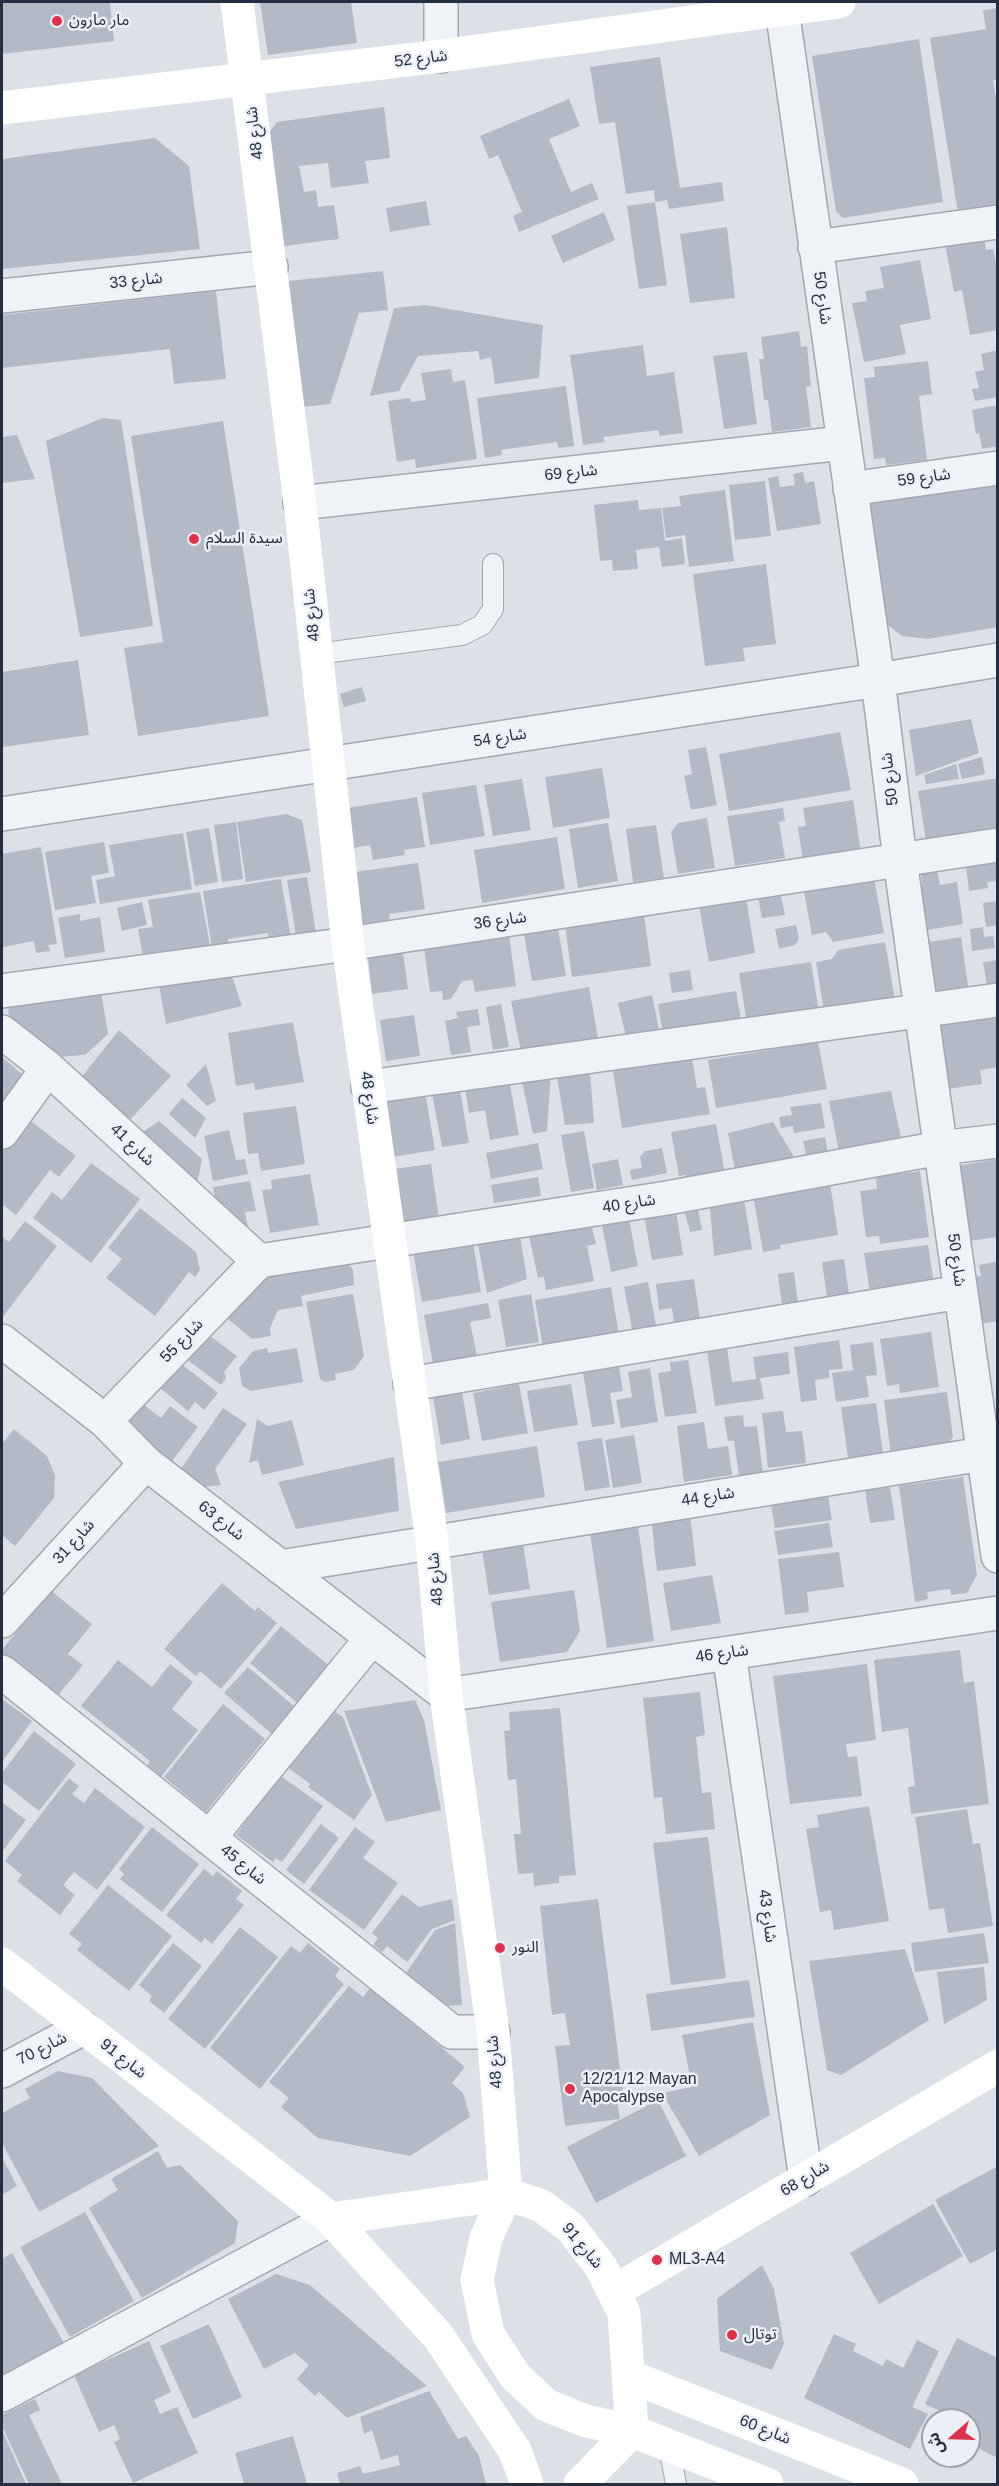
<!DOCTYPE html>
<meta charset="utf-8">
<style>
body{margin:0}
#map{position:relative;width:999px;height:2486px;overflow:hidden;background:#dce1e8;font-family:Helvetica,"Noto Sans Arabic",sans-serif}
canvas{display:block}
.frame{position:absolute;inset:0;border:3px solid #252e40;pointer-events:none}
.north{position:absolute;left:921px;top:2408px;width:60px;height:60px;box-sizing:border-box;background:#ecf0f6;border:2px solid #9ca2ad;border-radius:50%;rotate:250deg;font-size:16px;font-weight:700;line-height:24px;text-align:center;color:#252e40}
.north::after{content:'';display:block;margin:auto;width:21px;height:27px;background:#db334c;clip-path:polygon(50% 0,100% 100%,50% 72%,0 100%)}
</style>
<div id="map">
<canvas width="999" height="2486"></canvas>
<div class="frame"></div>
<div class="north">ش</div>
</div>
<script>
const c = document.querySelector('canvas').getContext('2d');
c.lineJoin = 'round';
function fillPath(path, color) { c.fillStyle = color; c.fill(path, 'evenodd'); }
const poly = rows => new Path2D(rows.map(r => 'M' + r).join(''));
function stroke(path, color, width, dash) { c.strokeStyle = color; c.lineWidth = width; c.lineCap = dash ? 'butt' : 'round'; c.setLineDash(dash || []); c.stroke(path); }
function drawText(font, color, halo, rows, align = 'center') {
  c.font = font + ' Helvetica,"Noto Sans Arabic",sans-serif'; c.lineWidth = 5; c.setLineDash([]); c.textBaseline = 'middle'; c.strokeStyle = halo; c.fillStyle = color; for (const [text, x, y, turn = 0] of rows) {
    c.save(); c.translate(x, y); c.rotate((+turn || 0) * Math.PI / 180); c.textAlign = isNaN(turn) ? turn : align; if (halo) c.strokeText(text, 0, 0); c.fillText(text, 0, 0); c.restore();
  }
}
fillPath(poly([
 [2,2,110,2,114,41,2,54],
 [260,2,351,2,357,43,268,55],
 [998,8,998,80,993,80,998,110,998,207,958,213,930,38,986,29,983,10],
 [919,39,943,202,843,218,836,211,812,56],
 [660,57,680,188,722,182,724,201,669,209,667,200,655,202,654,190,626,194,615,122,599,124,590,67],
 [569,99,580,126,549,139,571,192,592,183,599,199,519,232,513,216,522,212,498,155,489,159,480,136],
 [384,107,390,158,365,161,369,183,331,188,328,163,299,166,304,192,316,190,318,207,334,205,339,239,277,247,263,142,277,122],
 [155,138,189,166,200,249,2,269,2,159],
 [426,201,430,225,390,232,386,208],
 [655,202,667,285,639,289,627,206],
 [604,212,615,240,563,263,551,236],
 [727,227,735,298,690,303,680,234],
 [984,237,986,250,993,249,998,272,998,330,970,335,962,290,954,292,945,244],
 [920,260,931,319,900,325,906,354,864,362,852,303,867,301,865,291,884,288,880,267],
 [383,271,388,310,359,313,330,404,294,408,279,282],
 [216,291,226,379,174,384,170,349,2,368,2,315],
 [425,305,543,325,539,378,495,384,491,357,480,360,478,351,418,356,399,391,370,396,394,308],
 [799,331,801,347,807,346,811,386,806,387,811,427,772,432,768,400,764,400,759,359,764,359,761,337],
 [643,345,647,376,674,372,683,433,659,436,659,430,603,437,605,442,583,445,570,355],
 [998,350,998,397,975,401,972,389,979,388,975,372,984,370,981,354],
 [747,352,757,424,724,429,713,356],
 [928,361,932,394,919,396,927,460,886,465,885,458,874,459,864,378,875,377,874,367],
 [451,369,453,382,465,380,477,459,416,468,415,459,397,462,388,401,410,398,411,402,426,400,421,373],
 [566,386,574,446,558,448,557,442,501,450,502,455,485,458,477,398],
 [998,405,998,446,982,449,979,433,976,434,972,410],
 [103,418,121,420,153,626,80,637,46,441],
 [223,421,269,716,138,736,124,648,163,642,131,436],
 [17,435,35,479,2,483,2,437],
 [803,472,805,483,814,481,821,524,777,531,768,478,778,476,780,487,795,485,793,474],
 [998,480,998,627,928,639,902,636,889,626,878,607,860,503],
 [765,481,771,536,735,540,729,485],
 [725,490,734,561,689,567,685,535,666,538,662,508,681,506,679,496],
 [638,500,639,510,661,508,665,541,682,538,685,564,662,567,659,547,636,550,638,569,613,571,612,560,600,561,594,505],
 [766,564,776,644,743,648,745,661,705,666,693,574],
 [78,660,89,735,2,747,2,672],
 [362,687,366,701,344,707,340,694],
 [971,719,979,753,916,776,909,730],
 [840,732,851,790,729,811,719,754],
 [706,747,717,805,691,810,684,776,692,774,688,750],
 [982,757,985,774,962,779,958,764],
 [956,764,959,779,926,784,924,775],
 [602,768,610,818,553,828,545,777],
 [998,778,998,835,927,847,918,791],
 [522,779,531,830,493,836,484,785],
 [476,785,485,836,430,845,422,793],
 [417,797,425,847,404,850,405,855,373,860,370,845,348,849,341,809],
 [853,800,861,853,803,861,798,827,806,826,803,808],
 [783,808,785,821,779,822,785,858,735,866,727,816],
 [286,814,302,820,311,872,246,882,237,822],
 [707,818,715,868,678,874,671,832,678,823],
 [236,822,243,879,222,882,214,825],
 [608,823,618,881,578,888,569,829],
 [656,825,664,878,633,882,626,829],
 [209,828,218,882,195,886,186,832],
 [183,833,192,889,100,904,96,880,115,876,109,845],
 [557,837,565,889,482,903,474,850],
 [104,842,109,873,91,876,96,903,55,910,45,852],
 [41,847,57,944,48,945,50,951,36,953,34,941,3,947,2,854],
 [998,861,998,881,987,882,988,888,969,891,966,865],
 [418,863,425,909,389,914,390,921,357,927,348,873],
 [937,870,940,885,957,882,963,924,928,930,926,917,919,918,914,885,922,884,921,873],
 [307,877,316,933,296,936,287,880],
 [874,878,884,933,833,942,826,932,812,935,804,892],
 [281,879,291,938,269,942,268,933,228,939,229,946,212,949,203,891],
 [200,892,210,945,143,957,138,929,153,927,148,900],
 [780,893,785,915,762,918,758,897],
 [746,898,755,953,709,962,699,906],
 [998,901,998,925,986,927,983,903],
 [142,902,147,925,122,931,117,908],
 [80,914,80,921,100,917,105,952,65,958,58,918],
 [644,914,651,966,572,977,565,925],
 [557,922,566,976,532,981,523,928],
 [796,925,799,939,795,945,779,949,775,929],
 [983,927,984,937,993,936,995,948,972,951,970,929],
 [509,935,516,986,475,992,473,980,462,981,451,999,443,1000,442,991,430,992,424,947],
 [961,937,969,992,925,998,917,944],
 [885,942,895,1000,824,1012,816,962,832,959,838,950],
 [403,953,408,989,372,994,368,958],
 [998,960,998,985,987,986,983,962],
 [811,962,819,1012,747,1024,739,973],
 [229,967,242,1006,166,1024,158,980],
 [690,970,693,990,672,993,669,973],
 [589,987,598,1038,521,1052,511,1001],
 [101,991,108,1034,85,1055,55,1057,9,1018,8,1005],
 [736,991,741,1020,663,1033,658,1004],
 [652,995,659,1030,626,1037,618,1003],
 [501,1004,509,1047,493,1050,486,1007],
 [478,1009,480,1025,467,1027,471,1052,451,1055,445,1021,458,1018,456,1012],
 [998,1011,998,1067,980,1070,982,1084,941,1090,932,1028,941,1014],
 [414,1015,420,1056,386,1061,380,1020],
 [293,1022,304,1082,255,1090,254,1083,236,1086,228,1033],
 [119,1030,171,1076,126,1124,80,1079],
 [818,1042,827,1089,716,1108,708,1060],
 [2,1057,31,1082,2,1124],
 [692,1058,697,1088,705,1087,710,1114,622,1128,613,1071],
 [206,1064,216,1101,207,1106,186,1085],
 [555,1066,590,1072,594,1123,565,1125],
 [551,1072,547,1131,533,1134,522,1081],
 [508,1074,519,1135,490,1140,485,1110,469,1113,464,1082],
 [459,1084,469,1143,442,1147,431,1088],
 [891,1091,901,1138,839,1152,829,1101],
 [425,1092,435,1150,386,1158,377,1100],
 [182,1098,206,1118,195,1138,169,1114],
 [821,1103,825,1128,794,1133,793,1126,781,1128,779,1117,792,1115,790,1107],
 [296,1106,305,1164,261,1171,258,1153,248,1154,243,1113],
 [22,1114,76,1156,59,1177,50,1170,16,1215,2,1204,2,1141],
 [159,1121,202,1159,196,1189,134,1138],
 [773,1122,799,1165,735,1170,728,1133],
 [716,1124,725,1173,686,1180,686,1175,679,1176,671,1132],
 [229,1130,236,1160,245,1159,248,1174,213,1181,204,1136],
 [584,1131,594,1188,571,1192,561,1135],
 [825,1137,828,1154,807,1158,803,1141],
 [538,1143,543,1169,491,1179,486,1153],
 [662,1148,667,1173,632,1180,630,1170,642,1168,640,1157,645,1151],
 [618,1159,623,1185,597,1190,592,1164],
 [998,1159,998,1237,961,1242,950,1167],
 [91,1163,140,1199,91,1263,33,1218,52,1192,62,1200],
 [431,1164,439,1218,395,1225,386,1170],
 [920,1171,929,1237,880,1244,879,1236,866,1237,860,1191,877,1189,876,1177],
 [310,1174,319,1225,270,1233,262,1190,272,1189,271,1180],
 [538,1177,541,1196,494,1203,491,1185],
 [250,1181,256,1211,245,1212,249,1233,218,1215,213,1187],
 [830,1183,838,1235,780,1245,781,1249,763,1252,753,1195],
 [744,1199,752,1249,714,1256,710,1208],
 [675,1205,683,1255,652,1260,643,1210],
 [140,1208,196,1252,200,1270,195,1277,189,1272,155,1316,106,1278,122,1259,108,1248],
 [698,1210,702,1230,690,1232,685,1213],
 [628,1214,638,1266,611,1272,601,1220],
 [25,1221,57,1246,2,1318,2,1236,9,1242],
 [591,1224,596,1244,587,1246,594,1281,546,1290,544,1277,538,1278,529,1236],
 [519,1230,527,1279,487,1293,477,1240],
 [473,1242,481,1292,422,1302,413,1252],
 [928,1245,935,1290,871,1300,864,1253],
 [844,1259,851,1308,829,1311,822,1262],
 [346,1261,353,1270,354,1285,301,1296,303,1306,278,1310,270,1328,271,1336,252,1339,228,1319,246,1292,267,1268],
 [998,1261,998,1321,980,1324,972,1277,981,1276,979,1265],
 [794,1272,799,1312,783,1314,778,1274],
 [694,1279,700,1320,674,1323,672,1308,659,1310,656,1284],
 [648,1282,656,1325,632,1329,624,1287],
 [611,1287,619,1335,543,1348,535,1300],
 [353,1294,364,1356,354,1370,335,1374,336,1380,325,1382,320,1379,306,1302],
 [531,1294,539,1342,506,1347,498,1300],
 [488,1303,491,1318,470,1322,477,1356,433,1364,424,1315],
 [931,1332,939,1387,900,1393,899,1384,887,1386,880,1339],
 [206,1333,237,1356,224,1372,226,1378,221,1385,181,1355],
 [839,1340,843,1369,829,1370,829,1378,815,1380,817,1400,801,1402,794,1347],
 [873,1342,877,1375,866,1376,869,1397,836,1402,832,1373,853,1370,850,1345],
 [267,1348,268,1353,297,1348,303,1382,251,1391,242,1386,239,1368,253,1351],
 [727,1348,732,1382,756,1379,753,1357,788,1352,790,1374,760,1378,764,1399,715,1406,707,1351],
 [174,1358,218,1393,204,1410,195,1402,188,1411,154,1383],
 [688,1360,697,1413,665,1417,658,1373,671,1371,670,1362],
 [619,1367,623,1391,610,1393,615,1424,592,1427,583,1373],
 [650,1368,658,1422,621,1428,616,1400,632,1397,628,1372],
 [519,1384,528,1433,482,1441,473,1393],
 [571,1384,578,1425,534,1432,527,1391],
 [462,1392,470,1439,441,1445,433,1397],
 [947,1392,953,1437,943,1450,891,1456,884,1400],
 [136,1399,161,1418,170,1406,198,1427,165,1470,130,1443,125,1413],
 [876,1403,883,1454,848,1458,841,1407],
 [223,1408,247,1424,215,1469,221,1485,203,1487,180,1470],
 [783,1411,786,1432,802,1431,806,1463,768,1468,762,1413],
 [743,1415,744,1427,757,1426,763,1474,739,1476,734,1441,728,1441,724,1417],
 [257,1419,268,1426,292,1420,304,1465,262,1475,258,1460,249,1463],
 [704,1422,708,1449,728,1446,732,1475,684,1482,677,1426],
 [14,1429,47,1456,55,1475,54,1498,15,1546,2,1535,2,1444],
 [634,1435,642,1483,613,1488,605,1440],
 [602,1438,610,1487,585,1491,577,1442],
 [537,1446,545,1497,446,1513,438,1462],
 [394,1457,399,1511,296,1529,278,1482],
 [963,1477,977,1575,967,1593,951,1595,950,1589,927,1592,928,1599,915,1602,899,1486],
 [890,1487,895,1520,870,1523,865,1490],
 [828,1496,832,1520,775,1528,771,1504],
 [690,1513,696,1566,657,1571,651,1517],
 [637,1519,654,1641,607,1648,589,1526],
 [829,1523,833,1547,778,1555,774,1531],
 [522,1537,530,1589,489,1595,481,1543],
 [839,1552,844,1587,807,1592,809,1612,785,1615,778,1559],
 [712,1575,721,1623,671,1631,663,1583],
 [222,1583,255,1611,258,1607,277,1623,221,1689,200,1671,196,1676,164,1649],
 [50,1590,92,1624,68,1654,83,1665,50,1705,2,1665,2,1650],
 [574,1590,580,1631,567,1652,500,1662,491,1602],
 [281,1626,332,1668,301,1706,250,1663],
 [960,1650,964,1683,974,1681,989,1804,911,1814,908,1787,915,1786,908,1728,882,1732,874,1660],
 [118,1660,152,1687,170,1664,193,1682,172,1709,198,1730,161,1777,147,1766,150,1761,81,1706],
 [867,1664,876,1740,846,1744,848,1757,857,1756,862,1796,790,1804,773,1676],
 [248,1667,295,1707,272,1734,224,1693],
 [700,1692,705,1735,696,1737,702,1793,711,1792,715,1829,666,1834,662,1797,654,1798,643,1698],
 [2,1699,32,1721,2,1762],
 [415,1700,424,1720,441,1810,386,1822,344,1711],
 [223,1704,265,1739,206,1812,164,1777],
 [560,1708,576,1875,559,1876,559,1883,534,1886,533,1873,518,1874,514,1834,521,1834,516,1779,508,1780,504,1731,510,1730,509,1712],
 [334,1711,343,1717,372,1795,354,1820,308,1787,310,1784,287,1767,320,1716,327,1722],
 [34,1731,76,1764,39,1811,2,1782,2,1773],
 [275,1772,323,1806,282,1862,276,1858,273,1862,236,1835,255,1809,250,1806],
 [69,1778,79,1786,72,1794,84,1803,95,1788,145,1827,97,1890,74,1872,63,1885,75,1895,60,1915,17,1881,22,1875,5,1861],
 [2,1802,26,1820,2,1852],
 [869,1806,889,1921,834,1930,831,1910,820,1912,806,1829,819,1827,817,1815],
 [967,1809,973,1844,980,1843,993,1926,948,1933,944,1908,929,1910,915,1817],
 [321,1824,339,1838,304,1884,286,1870],
 [152,1827,199,1864,162,1912,120,1879,124,1874,119,1869],
 [355,1827,375,1842,363,1858,398,1883,364,1930,309,1890],
 [708,1837,726,1978,671,1985,653,1843],
 [204,1869,213,1876,217,1871,242,1891,236,1899,244,1905,212,1944,205,1938,201,1943,166,1915],
 [108,1885,172,1936,129,1991,77,1950,82,1944,69,1934],
 [402,1894,419,1907,452,1899,455,1920,432,1929,407,1962,387,1946,382,1952,373,1945,378,1938,372,1933],
 [598,1899,623,2092,616,2093,620,2119,565,2126,555,2046,570,2045,565,2013,552,2015,540,1906],
 [455,1923,462,2005,448,2006,405,1975,435,1930],
 [240,1927,278,1957,205,2049,168,2019],
 [984,1933,989,1963,915,1972,911,1943],
 [173,1943,202,1966,164,2013,149,2001,152,1996,139,1985],
 [308,1943,340,1969,335,1976,344,1984,260,2089,210,2048,291,1946,300,1953],
 [905,1949,929,2020,841,2075,827,2070,809,1961],
 [984,1967,987,2000,944,2024,937,1972],
 [749,1980,755,2017,651,2031,646,1994],
 [349,1986,363,1997,370,1988,465,2067,452,2083,463,2093,470,2117,410,2156,318,2138,281,2107,289,2098,269,2082],
 [753,2022,770,2115,699,2156,662,2093,692,2087,682,2035],
 [58,2071,92,2078,159,2146,39,2212,2,2143,2,2113,30,2098,25,2089],
 [658,2100,686,2156,596,2203,567,2147],
 [158,2151,167,2168,180,2165,238,2221,235,2243,142,2298,89,2208,118,2190,111,2179],
 [2,2157,17,2186,2,2195],
 [998,2166,998,2249,970,2264,935,2200],
 [933,2204,963,2256,879,2304,850,2253],
 [85,2212,134,2301,70,2337,20,2247],
 [12,2253,66,2346,2,2383,2,2259],
 [762,2265,774,2289,784,2344,772,2370,720,2351,717,2299],
 [276,2274,310,2285,427,2386,347,2418,319,2392,315,2396,297,2379,309,2365,295,2353,264,2369,228,2299],
 [209,2324,242,2397,193,2419,160,2346],
 [834,2334,856,2344,853,2351,883,2366,886,2359,903,2368,917,2340,939,2351,912,2407,928,2414,910,2449,804,2398],
 [957,2338,998,2358,998,2458,969,2444,969,2420,936,2420,940,2411,925,2404],
 [149,2341,171,2392,154,2400,160,2414,177,2407,198,2453,133,2483,114,2442,120,2439,114,2425,99,2432,74,2375],
 [429,2391,458,2439,466,2436,479,2456,486,2484,340,2484,337,2473,360,2466,363,2474,400,2465,398,2455,381,2460,372,2430,364,2434,360,2417],
 [35,2399,40,2410,29,2415,62,2484,29,2484,2,2426,2,2415],
 [2,2430,26,2484,2,2484],
 [293,2436,307,2484,244,2484,235,2453]
]), '#b3bac5');
const lane = poly([
 [316,654,462,635,482,625,493,609,493,564],
 [669,2446,676,2484]
]);
const street = poly([
 [781,2,878,680,900,860,998,1556],
 [441,56,441,2],
 [815,247,998,222],
 [2,296,271,267],
 [850,489,998,468],
 [300,503,843,443],
 [2,814,878,680,998,660],
 [2,991,348,944,998,845],
 [2,1032,48,1068,259,1261],
 [368,1087,998,1000],
 [2,1132,48,1068],
 [259,1261,667,1198,940,1148,998,1141],
 [2,1341,105,1421,146,1463,446,1695,998,1613],
 [410,1384,960,1292],
 [105,1421,259,1261],
 [280,1567,983,1454],
 [2,1621,146,1463],
 [729,1653,806,2179],
 [2,1672,452,2032,493,2032],
 [209,1838,372,1638],
 [2,2071,83,2028],
 [2,2395,331,2219]
]);
stroke(lane, '#a1a8b2', 22);
stroke(street, '#a1a8b2', 36);
stroke(lane, '#eff2f6', 20);
stroke(street, '#eff2f6', 33);
stroke(poly([
 [237,2,300,503,348,944,432,1541,446,1695,493,2032,506,2194,486,2238,477,2280,488,2334,515,2376,546,2405,586,2421,632,2431,767,2484],
 [2,108,441,56,839,2],
 [2,1964,331,2219,506,2194,540,2205,570,2227,601,2267,624,2313,632,2431,580,2484],
 [331,2219,438,2336,515,2451,527,2484],
 [613,2292,998,2066],
 [629,2376,902,2484]
]), '#fff', 33);
for (const [x, y, r, color] of [
 [57,21,6,"#db334c"],
 [194,539,6,"#db334c"],
 [500,1948,6,"#db334c"],
 [570,2089,6,"#db334c"],
 [657,2260,6,"#db334c"],
 [732,2335,6,"#db334c"]
]) { const dot = new Path2D(); dot.arc(x, y, r, 0, 2 * Math.PI); c.fillStyle = color; c.fill(dot); stroke(dot, '#ecf0f6', 2); }
drawText('16px', '#252e40', '#ecf0f6', [
 ["مار مارون",69,21],
 ["سيدة السلام",206,539],
 ["النور",512,1948],
 ["12/21/12 Mayan",582,2080],
 ["Apocalypse",582,2098],
 ["ML3-A4",669,2260],
 ["توتال",744,2335]
], 'left');
drawText('16px', '#252e40', '#ecf0f6', [
 ["شارع 52",421,59,-7],
 ["شارع 48",255,133,-97],
 ["شارع 33",136,281,-6],
 ["شارع 50",822,298,82],
 ["شارع 69",571,473,-6],
 ["شارع 59",924,478,-8],
 ["شارع 48",312,615,-96],
 ["شارع 54",500,738,-9],
 ["شارع 50",890,779,-97],
 ["شارع 36",500,921,-8],
 ["شارع 48",369,1098,82],
 ["شارع 41",132,1145,43],
 ["شارع 40",629,1204,-9],
 ["شارع 50",956,1260,82],
 ["شارع 55",182,1341,-46],
 ["شارع 44",708,1497,-9],
 ["شارع 63",221,1521,38],
 ["شارع 31",74,1542,-48],
 ["شارع 48",436,1579,-95],
 ["شارع 46",722,1654,-8],
 ["شارع 45",243,1865,39],
 ["شارع 43",767,1916,82],
 ["شارع 70",42,2049,-27],
 ["شارع 91",123,2059,38],
 ["شارع 48",495,2062,-95],
 ["شارع 68",805,2179,-31],
 ["شارع 91",582,2246,50],
 ["شارع 60",765,2430,22]
]);
</script>
